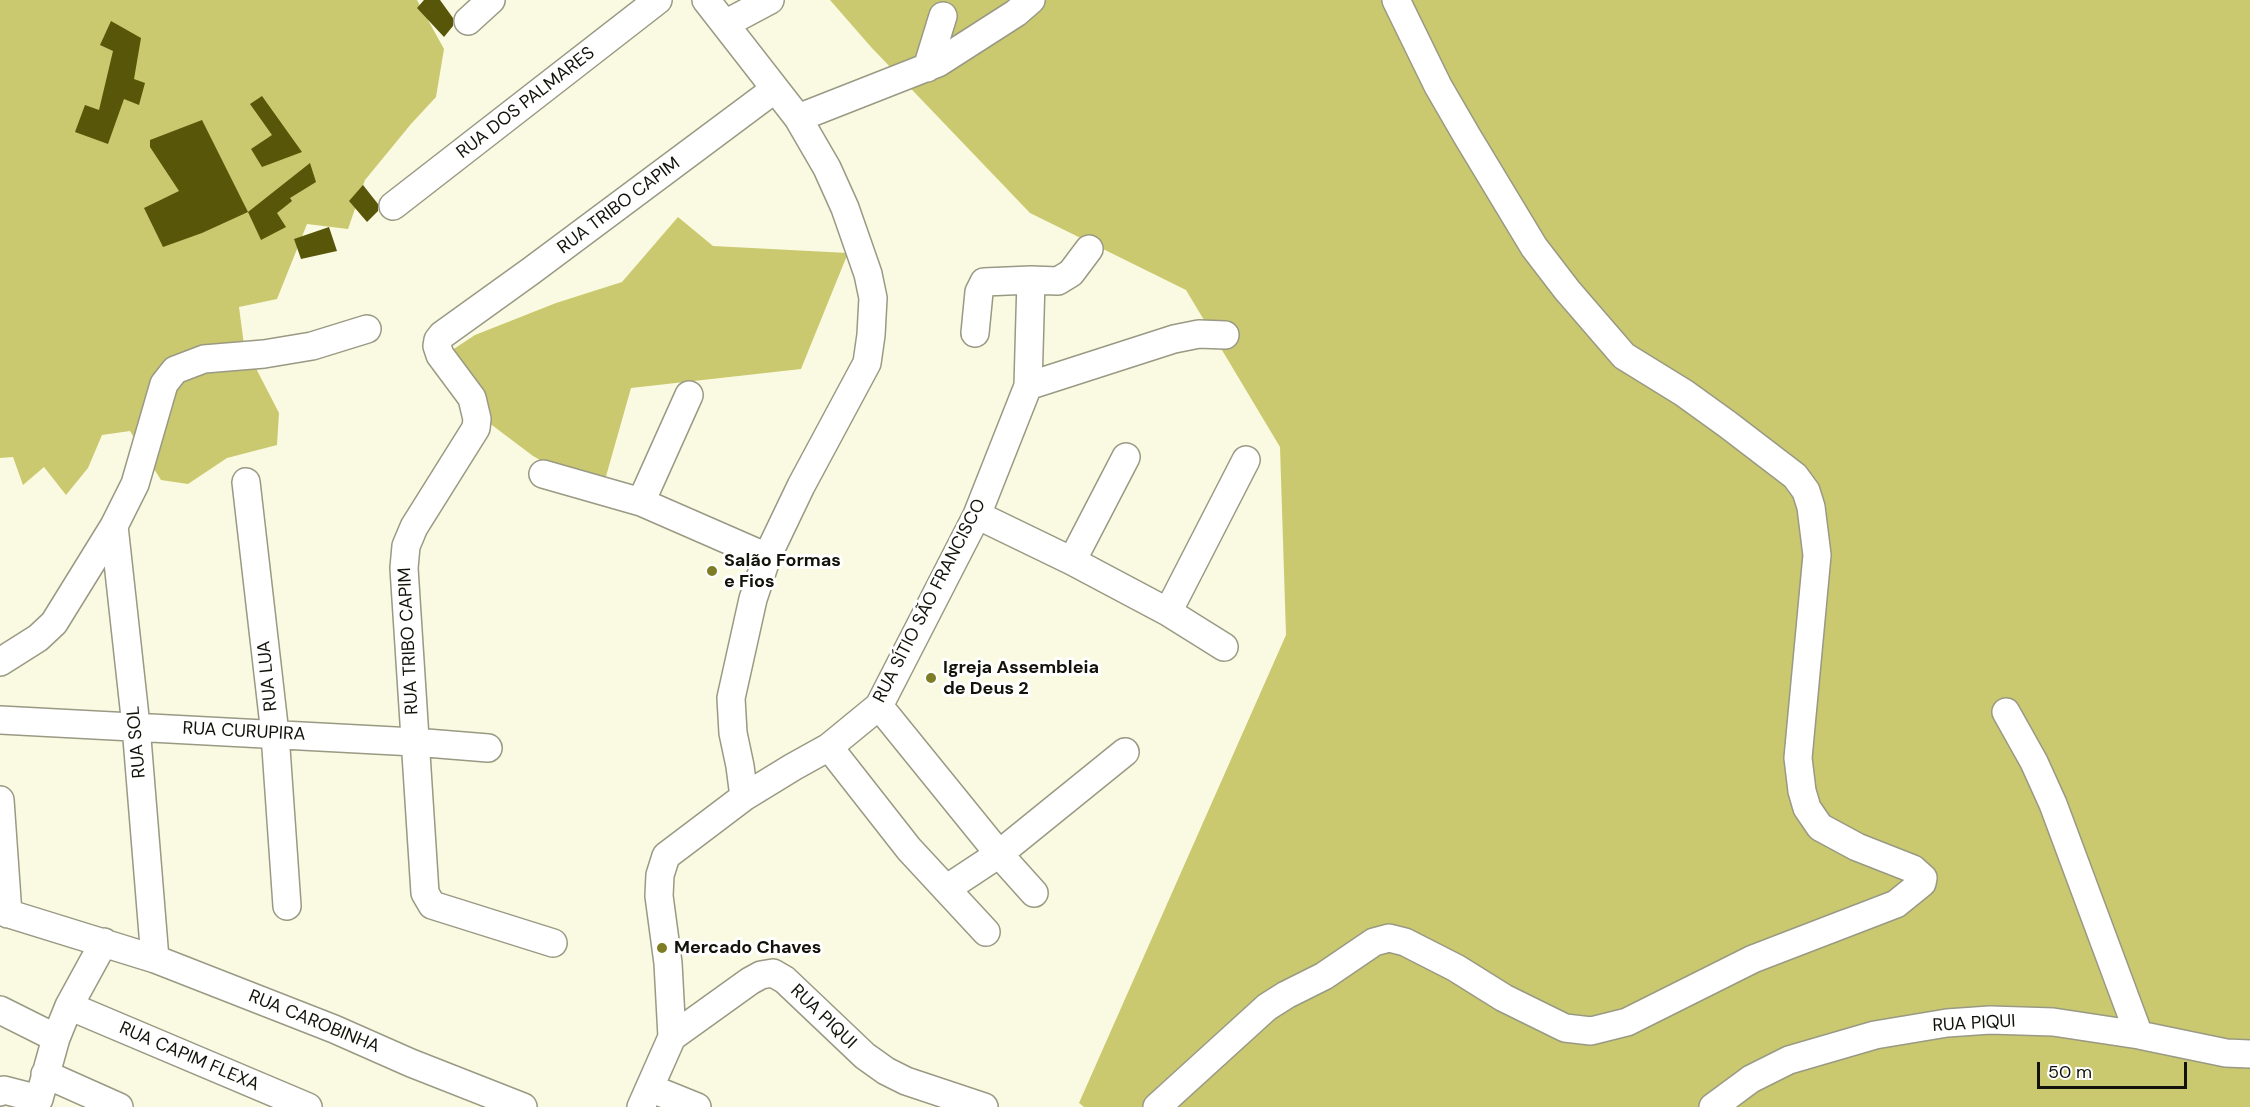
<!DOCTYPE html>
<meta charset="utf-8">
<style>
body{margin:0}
#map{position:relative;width:2250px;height:1107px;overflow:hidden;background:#fafae2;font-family:"DM Sans",sans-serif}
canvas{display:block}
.scale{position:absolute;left:2037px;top:1062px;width:150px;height:27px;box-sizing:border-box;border:3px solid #13130b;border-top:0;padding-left:8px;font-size:18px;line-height:21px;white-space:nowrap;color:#13130b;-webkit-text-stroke:4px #fff;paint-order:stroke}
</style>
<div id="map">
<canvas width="2250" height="1107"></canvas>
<div class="scale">50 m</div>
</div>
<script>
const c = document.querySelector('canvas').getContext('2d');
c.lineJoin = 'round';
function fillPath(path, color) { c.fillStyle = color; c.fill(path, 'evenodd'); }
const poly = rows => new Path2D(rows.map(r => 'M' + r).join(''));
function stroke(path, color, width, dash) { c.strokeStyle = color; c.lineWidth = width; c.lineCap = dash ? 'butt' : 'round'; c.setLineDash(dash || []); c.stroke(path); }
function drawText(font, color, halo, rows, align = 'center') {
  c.font = font + ' "DM Sans",sans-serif'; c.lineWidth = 6; c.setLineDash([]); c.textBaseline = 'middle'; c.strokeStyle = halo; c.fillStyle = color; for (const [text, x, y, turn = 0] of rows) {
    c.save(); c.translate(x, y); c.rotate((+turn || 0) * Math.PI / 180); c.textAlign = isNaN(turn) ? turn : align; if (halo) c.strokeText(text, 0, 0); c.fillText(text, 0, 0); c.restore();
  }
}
fillPath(poly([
 [0,0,417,0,444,49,436,97,411,124,365,180,348,229,307,224,277,299,239,307,244,345,279,413,277,445,227,458,188,484,161,480,130,431,102,435,88,468,66,495,44,467,23,485,13,457,0,458],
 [830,0,2250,0,2250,1107,1084,1107,1079,1103,1286,635,1280,447,1186,290,1030,213,871,47],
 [678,217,713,246,848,253,801,369,631,388,601,494,533,456,476,413,440,358,475,335,556,303,622,282]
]), '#cac96f');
fillPath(poly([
 [424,0,440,0,453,18,453,26,444,37,417,8],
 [111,21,141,38,134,79,145,83,139,105,124,99,108,144,75,132,85,105,99,110,113,51,100,45],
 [262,96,302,152,262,167,251,149,272,135,250,104],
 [202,120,248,212,202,233,163,247,144,208,179,191,150,147,150,140],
 [310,163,316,182,290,198,292,201,277,213,286,227,261,240,248,212],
 [363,185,378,204,378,211,367,222,349,201],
 [329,227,337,251,301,259,294,239]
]), '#585609');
const minor = poly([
 [706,0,798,118,827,168,845,208,868,274,873,298,871,335,867,363,801,486,767,557,753,599,731,698,733,733,740,766,744,797],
 [468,21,491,0],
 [725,24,770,0],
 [927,68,943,16],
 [798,118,938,63,1016,13,1031,0],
 [393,206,658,0],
 [975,333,979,292,984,282,1031,280,1058,281,1071,273,1089,249],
 [1028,386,1174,339,1199,334,1225,335],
 [543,474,641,502,767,557],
 [246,482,275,734,287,906],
 [641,502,689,395],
 [977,515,1072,561,1168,612,1224,647],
 [114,526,136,726,155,959],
 [1072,561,1126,457],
 [1168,612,1246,460],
 [0,662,38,638,54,623,114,526,135,484,164,384,175,370,204,359,264,354,312,346,367,329],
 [879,706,999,854,1034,893],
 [2006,712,2034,762,2053,804,2139,1035],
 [0,720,414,742,488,748],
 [829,747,909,849,986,932],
 [0,800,8,914],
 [946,889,999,854,1125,752],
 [0,911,155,959,334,1029,411,1063,523,1107],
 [553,943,432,905,425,893,404,568,406,546,414,527,476,428,477,419,472,398,440,355,437,346,438,340,442,335,531,271,775,89],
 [69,1006,308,1107],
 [0,1010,56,1038],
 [672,1037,750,981,761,975,773,973,785,980,865,1056,886,1071,906,1081,984,1107],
 [45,1074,119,1107],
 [650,1088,697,1107],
 [0,1092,4,1090,39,1099,56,1038,69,1006,104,942],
 [641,1107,672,1037,668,963,659,896,660,875,666,856,744,797,793,767,829,747,879,706,977,515,1028,386,1031,280],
 [1157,1107,1267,1007,1286,995,1324,976,1374,942,1389,938,1405,942,1456,968,1504,998,1565,1028,1591,1031,1627,1022,1753,959,1896,904,1922,883,1923,878,1913,869,1857,847,1820,827,1807,808,1802,791,1798,758,1817,555,1811,507,1806,491,1795,476,1727,424,1684,393,1624,356,1567,290,1534,247,1467,136,1438,86,1396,0],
 [1713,1107,1751,1079,1789,1060,1875,1035,1947,1023,1990,1020,2053,1022,2139,1035,2226,1053,2250,1054]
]);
stroke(minor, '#999984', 30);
stroke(minor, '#fff', 27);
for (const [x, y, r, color] of [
 [712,571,6,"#7e7c24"],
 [931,678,6,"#7e7c24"],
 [662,948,6,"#7e7c24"]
]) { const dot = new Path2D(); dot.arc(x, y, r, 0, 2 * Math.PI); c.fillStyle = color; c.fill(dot); stroke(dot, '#fff', 2); }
drawText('18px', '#13130b', '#fff', [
 ["RUA DOS PALMARES",526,103,-38],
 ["RUA TRIBO CAPIM",619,206,-37],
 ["RUA SÍTIO SÃO FRANCISCO",930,601,-63],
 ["RUA TRIBO CAPIM",409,641,-93],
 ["RUA LUA",268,676,-96],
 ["RUA CURUPIRA",244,732,3],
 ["RUA SOL",137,742,-95],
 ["RUA PIQUI",823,1017,44],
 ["RUA CAROBINHA",314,1022,22],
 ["RUA PIQUI",1974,1024,-3],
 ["RUA CAPIM FLEXA",189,1057,23]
]);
drawText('bold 18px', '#13130b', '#fff', [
 ["Salão Formas",724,561],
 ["e Fios",724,582],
 ["Igreja Assembleia",943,668],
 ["de Deus 2",943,689],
 ["Mercado Chaves",674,948]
], 'left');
</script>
